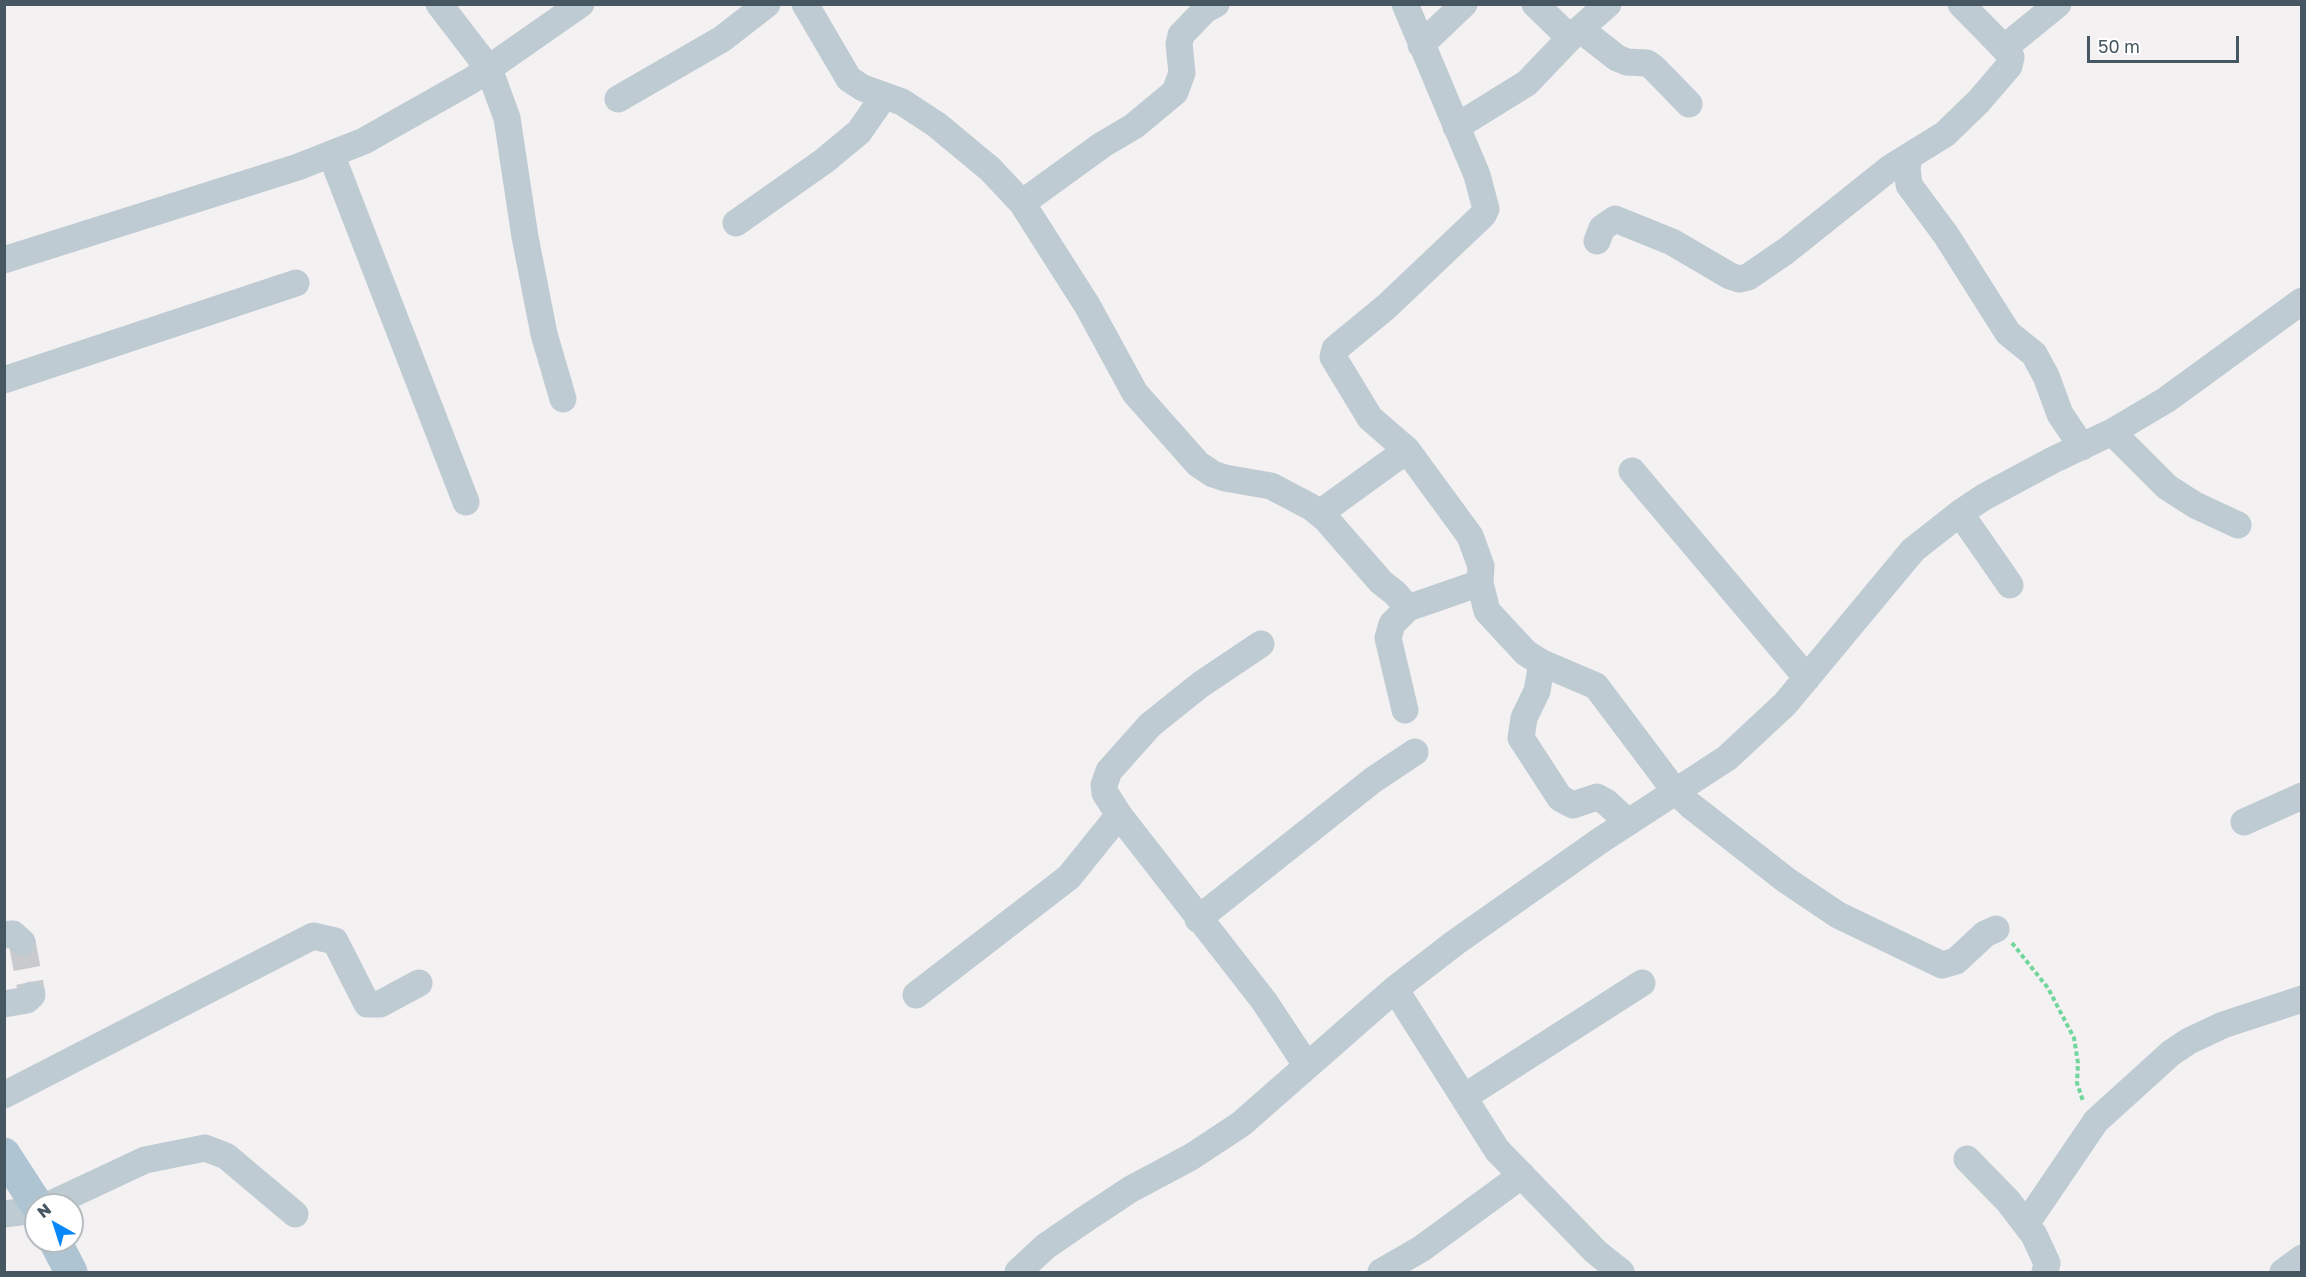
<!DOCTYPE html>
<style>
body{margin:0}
#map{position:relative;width:2306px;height:1277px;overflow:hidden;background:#f4f1f2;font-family:"Golos Text",sans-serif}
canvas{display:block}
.frame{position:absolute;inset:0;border:6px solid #475761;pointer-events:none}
.north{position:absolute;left:24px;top:1193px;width:60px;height:60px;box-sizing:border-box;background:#fff;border:2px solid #b5bcc0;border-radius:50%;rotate:321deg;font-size:16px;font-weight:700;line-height:24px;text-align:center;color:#475761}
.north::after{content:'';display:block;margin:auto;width:21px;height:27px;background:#0787f8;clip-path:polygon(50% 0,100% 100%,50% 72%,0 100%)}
.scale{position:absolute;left:2087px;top:36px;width:152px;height:27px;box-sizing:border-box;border:3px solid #475761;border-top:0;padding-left:8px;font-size:18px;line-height:21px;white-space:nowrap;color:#475761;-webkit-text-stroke:4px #fff;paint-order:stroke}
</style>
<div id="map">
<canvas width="2306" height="1277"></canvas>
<div class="frame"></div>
<div class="north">N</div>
<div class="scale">50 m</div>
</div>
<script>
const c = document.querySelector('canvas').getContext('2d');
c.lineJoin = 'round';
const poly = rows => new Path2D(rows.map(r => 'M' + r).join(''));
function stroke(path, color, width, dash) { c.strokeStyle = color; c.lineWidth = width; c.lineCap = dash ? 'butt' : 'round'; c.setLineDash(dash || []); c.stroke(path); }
stroke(poly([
 [22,942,32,995]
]), '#c9cace', 27, [27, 14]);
stroke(poly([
 [2012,943,2048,988,2074,1038,2078,1063,2077,1083,2083,1101]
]), '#71d69b', 4, [4.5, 3]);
stroke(poly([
 [439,4,489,69,507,118,525,237,544,334,563,399],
 [805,4,849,79,863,88,902,102,937,125,990,169,1022,203,1087,305,1135,393,1198,464,1213,474,1225,478,1271,486,1311,507,1326,519,1381,582,1395,593,1408,608,1392,624,1388,638,1405,710],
 [1405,4,1477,175,1486,209,1483,215,1386,307,1335,349,1333,357,1370,418,1407,450,1470,536,1481,566,1480,583,1487,611,1526,653,1542,663,1596,686,1675,791,1690,805,1786,880,1838,915,1942,965,1956,961,1985,934,1996,929],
 [1535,4,1570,38],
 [1961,4,2004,48],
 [1580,29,1617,58,1627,62,1647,63,1654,68,1689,104],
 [1421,45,1464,4],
 [618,99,722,39,767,4],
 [1456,127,1527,83,1570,38,1608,4],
 [331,154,466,502],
 [1909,157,1907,168,1909,185,1946,235,2008,333,2034,354,2046,376,2060,414,2082,447],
 [1022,203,1102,145,1134,126,1175,92,1182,73,1179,44,1181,35,1205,10,1216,4],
 [736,223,824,161,859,132,884,96],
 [1597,241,1602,228,1615,219,1672,242,1730,276,1739,279,1748,277,1786,251,1890,168,1945,134,1979,101,2009,66,2011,57,2004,48,2058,4],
 [4,260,298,167,364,141,472,80,581,4],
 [4,380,296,283],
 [2112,432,2167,487,2195,505,2238,525],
 [1632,471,1807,678],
 [1320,513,1407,450],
 [1960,513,2010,585],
 [1408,608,1480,583],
 [1261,644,1200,685,1150,725,1109,771,1104,785,1105,793,1119,815,1264,1001,1307,1066],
 [1542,663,1537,691,1524,718,1521,738,1560,798,1573,805,1597,797,1606,802,1628,822],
 [2244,822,2302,796],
 [1198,919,1373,780,1415,752],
 [4,935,13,934,22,942],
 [1395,989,1497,1150,1596,1252,1621,1272],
 [916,995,1069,877,1119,815],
 [4,1004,27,1000,32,995],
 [4,1095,313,936,335,941,367,1004,380,1004,419,983],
 [1464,1097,1642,983],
 [1967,1159,2008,1201,2034,1235,2047,1263,2045,1272],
 [49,1205,145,1160,205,1148,226,1156,295,1214],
 [4,1214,36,1210],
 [2026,1224,2096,1121,2171,1053,2189,1041,2223,1025,2302,999],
 [1018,1272,1046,1246,1087,1218,1131,1189,1191,1157,1241,1124,1395,989,1456,942,1601,840,1727,758,1785,704,1913,550,1960,513,1984,497,2053,460,2112,432,2166,400,2302,301],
 [1381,1272,1421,1249,1522,1175],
 [2283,1272,2302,1258]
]), '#becbd2', 27);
stroke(poly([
 [4,1154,37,1205],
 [55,1241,71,1272]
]), '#afc4d2', 33);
</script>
